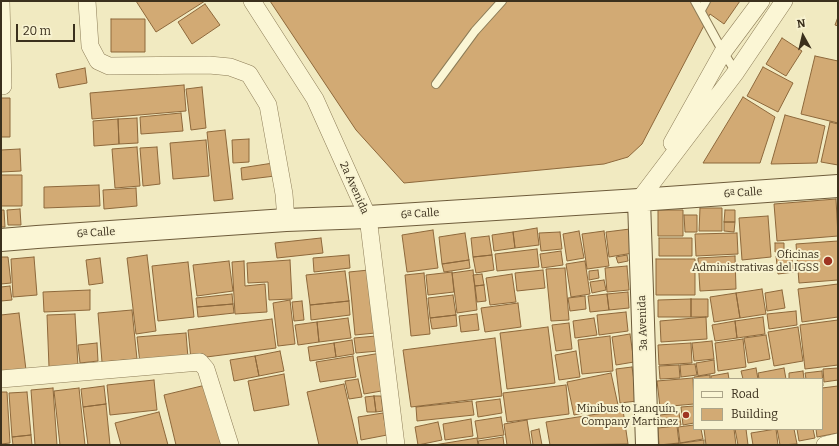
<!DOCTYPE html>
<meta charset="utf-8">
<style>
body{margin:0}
#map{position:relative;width:839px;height:446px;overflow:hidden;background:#f1eac1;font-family:Bitter,serif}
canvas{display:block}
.frame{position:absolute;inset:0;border:2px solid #3b301d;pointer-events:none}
.legend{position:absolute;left:693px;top:378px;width:130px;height:52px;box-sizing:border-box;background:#f8f3d1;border:1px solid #aca589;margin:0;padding:5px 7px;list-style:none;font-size:12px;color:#3b301d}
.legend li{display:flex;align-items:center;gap:8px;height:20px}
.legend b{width:20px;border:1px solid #aca589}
.north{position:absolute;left:783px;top:16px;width:40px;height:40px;-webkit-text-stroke:3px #f8f3d1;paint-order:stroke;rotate:352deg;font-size:11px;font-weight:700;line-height:16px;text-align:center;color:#3b301d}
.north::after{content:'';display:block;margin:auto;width:14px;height:18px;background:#3b301d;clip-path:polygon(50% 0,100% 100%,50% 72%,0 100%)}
.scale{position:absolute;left:16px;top:24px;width:59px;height:18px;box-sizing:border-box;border:2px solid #3b301d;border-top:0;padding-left:5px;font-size:12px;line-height:14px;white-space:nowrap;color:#3b301d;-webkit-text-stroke:3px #f8f3d1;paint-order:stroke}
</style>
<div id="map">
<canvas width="839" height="446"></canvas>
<div class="frame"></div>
<ul class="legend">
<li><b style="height:5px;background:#fbf6d5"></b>Road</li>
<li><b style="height:11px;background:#d2aa74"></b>Building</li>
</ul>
<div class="north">N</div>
<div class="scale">20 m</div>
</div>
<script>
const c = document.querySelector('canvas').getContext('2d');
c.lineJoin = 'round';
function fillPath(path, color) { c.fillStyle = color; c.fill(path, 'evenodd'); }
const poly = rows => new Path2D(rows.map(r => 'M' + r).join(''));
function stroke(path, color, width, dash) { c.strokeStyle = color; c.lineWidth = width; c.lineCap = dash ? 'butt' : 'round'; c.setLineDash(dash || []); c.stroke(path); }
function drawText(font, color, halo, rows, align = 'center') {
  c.font = font + ' Bitter,serif'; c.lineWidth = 4; c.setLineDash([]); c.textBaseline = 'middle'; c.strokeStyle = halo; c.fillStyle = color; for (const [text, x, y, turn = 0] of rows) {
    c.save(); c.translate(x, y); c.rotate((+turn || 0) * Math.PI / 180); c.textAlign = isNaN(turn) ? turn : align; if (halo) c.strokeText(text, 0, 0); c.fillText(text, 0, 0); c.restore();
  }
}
const building = poly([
 [136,1,205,1,156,32,136,1],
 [270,1,740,1,724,24,710,14,642,144,628,157,604,164,404,183,356,130,270,1],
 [205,4,220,25,192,44,178,22,205,4],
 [838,17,838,26,835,25,838,17],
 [111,19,145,19,145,52,111,52,111,19],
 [782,38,802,51,786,76,766,64,782,38],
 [815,56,838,61,838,123,801,114,815,56],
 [763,67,793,83,778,112,747,96,763,67],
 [85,68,87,83,59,88,56,74,85,68],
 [184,85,186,111,92,119,90,93,184,85],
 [202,87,206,128,191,130,186,89,202,87],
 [743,97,775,117,760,163,703,163,743,97],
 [1,98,10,98,10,137,1,137,1,98],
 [181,113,183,131,141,134,140,117,181,113],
 [785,115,825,126,817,163,771,164,785,115],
 [137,118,138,143,119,144,118,119,137,118],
 [118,119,119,144,94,146,93,121,118,119],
 [830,122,838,124,838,165,821,162,830,122],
 [225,130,233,199,214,201,207,132,225,130],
 [249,139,249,162,233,163,232,140,249,139],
 [206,140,209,176,173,179,170,143,206,140],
 [137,147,140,186,115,188,112,149,137,147],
 [157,147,160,184,143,186,140,148,157,147],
 [20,149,21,171,1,172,1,150,20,149],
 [273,163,275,176,242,180,241,168,273,163],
 [1,175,22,175,22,206,1,206,1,175],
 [99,185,100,206,44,208,44,187,99,185],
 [136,188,137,206,104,209,103,190,136,188],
 [836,199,838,236,777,241,774,204,836,199],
 [700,208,722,208,722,231,699,231,700,208],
 [20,209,21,225,8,225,7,210,20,209],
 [1,210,4,210,5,227,1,227,1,210],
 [658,210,683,210,683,236,658,236,658,210],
 [725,210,735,210,735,222,724,222,725,210],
 [684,215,697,215,697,232,685,232,684,215],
 [768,216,771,257,742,260,739,218,768,216],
 [724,222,735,222,734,232,724,231,724,222],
 [537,228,539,245,515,248,513,232,537,228],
 [630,229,633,253,609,257,606,232,630,229],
 [433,230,438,268,407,272,402,235,433,230],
 [579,231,584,258,567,261,563,234,579,231],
 [604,231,609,266,587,269,582,234,604,231],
 [513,232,515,248,494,251,492,235,513,232],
 [560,232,562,249,541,251,539,233,560,232],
 [465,233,469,260,442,264,439,237,465,233],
 [737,233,738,254,696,256,695,234,737,233],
 [489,236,492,255,473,257,471,238,489,236],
 [321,238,323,253,277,258,275,243,321,238],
 [659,238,692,238,692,256,659,256,659,238],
 [838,241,838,280,799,283,796,244,838,241],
 [775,243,784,243,784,252,775,252,775,243],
 [537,249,539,267,497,271,495,254,537,249],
 [561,251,563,265,542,268,540,254,561,251],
 [791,253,794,272,778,274,776,256,791,253],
 [147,255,156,331,136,334,127,258,147,255],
 [349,255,350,268,314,272,313,258,349,255],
 [492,255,494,270,476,273,473,257,492,255],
 [627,255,628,261,618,263,616,257,627,255],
 [735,256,736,289,700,291,698,258,735,256],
 [1,257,8,257,11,283,1,284,1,257],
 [34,257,37,295,13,297,11,259,34,257],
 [100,258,103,283,89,285,86,260,100,258],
 [656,259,695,259,695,295,656,295,656,259],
 [290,260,292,299,269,300,268,282,248,283,247,263,290,260],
 [469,260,470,268,444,272,442,264,469,260],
 [229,261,233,291,197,296,193,265,229,261],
 [244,261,245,286,265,284,267,312,235,314,232,262,244,261],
 [585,261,590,294,571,297,566,264,585,261],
 [188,262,194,317,158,321,152,266,188,262],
 [627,266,629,290,607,292,605,268,627,266],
 [565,268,569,320,551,321,546,269,565,268],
 [369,270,375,333,355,335,349,272,369,270],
 [473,270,477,310,457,313,452,273,473,270],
 [543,270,545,288,517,291,515,273,543,270],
 [598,270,599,278,589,280,589,271,598,270],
 [345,271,349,301,310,305,306,275,345,271],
 [452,272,454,292,428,295,426,275,452,272],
 [424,273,430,334,411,336,405,275,424,273],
 [482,274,484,285,475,286,473,275,482,274],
 [512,274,516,302,490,305,486,278,512,274],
 [604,280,606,290,592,293,590,282,604,280],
 [838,284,838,317,802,322,798,289,838,284],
 [484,285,486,301,477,302,475,286,484,285],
 [10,286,12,300,1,301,1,287,10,286],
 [762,289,766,314,740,318,736,293,762,289],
 [90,290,90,310,44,312,43,292,90,290],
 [782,290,785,308,767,311,765,293,782,290],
 [628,292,629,308,609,310,607,294,628,292],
 [736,293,740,318,714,322,710,297,736,293],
 [232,294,233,304,197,307,196,298,232,294],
 [607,294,609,310,590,312,588,296,607,294],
 [453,295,456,315,430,318,428,298,453,295],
 [585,296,586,309,570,311,568,298,585,296],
 [691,299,708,299,708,317,691,317,691,299],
 [691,299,691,317,658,317,658,300,691,299],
 [290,300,295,344,278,346,273,303,290,300],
 [302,301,304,320,294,321,292,302,302,301],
 [349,301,350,315,311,320,310,305,349,301],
 [518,303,521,327,485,332,481,308,518,303],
 [233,304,234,313,198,317,197,307,233,304],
 [132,310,137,359,102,362,98,313,132,310],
 [796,311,797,325,769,329,767,314,796,311],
 [626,312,628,331,599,335,597,315,626,312],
 [19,313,26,370,1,373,1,315,19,313],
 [75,314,78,366,49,367,47,315,75,314],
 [477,314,479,330,461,332,459,316,477,314],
 [456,315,457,326,432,329,430,318,456,315],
 [706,317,707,339,661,342,660,321,706,317],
 [763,317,765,334,737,338,735,321,763,317],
 [348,318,351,338,319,342,317,322,348,318],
 [594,318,597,335,575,338,573,321,594,318],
 [272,319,276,348,191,359,188,330,272,319],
 [838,320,838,365,805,369,800,325,838,320],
 [735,321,737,338,715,341,712,325,735,321],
 [317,322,319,342,298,345,295,325,317,322],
 [569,323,572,349,556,351,552,325,569,323],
 [548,327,555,383,507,389,500,333,548,327],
 [798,327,803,361,774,366,768,332,798,327],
 [186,333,188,358,140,363,137,337,186,333],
 [630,334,634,362,616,365,612,337,630,334],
 [766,335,770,359,748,363,744,338,766,335],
 [376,336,378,351,356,353,354,338,376,336],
 [610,336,613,371,582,374,578,340,610,336],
 [495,338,502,396,411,407,403,350,495,338],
 [743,339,746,367,718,371,715,343,743,339],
 [352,340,354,354,336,357,334,343,352,340],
 [712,341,714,359,694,361,692,343,712,341],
 [97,343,98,361,80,363,78,345,97,343],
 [334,343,336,357,310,361,308,347,334,343],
 [691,343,692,363,659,365,658,345,691,343],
 [280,351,284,371,259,376,255,356,280,351],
 [576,351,580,377,559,380,555,355,576,351],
 [381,353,387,390,364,394,357,357,381,353],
 [255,356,259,376,234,381,230,360,255,356],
 [353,356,356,377,320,382,316,362,353,356],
 [714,360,715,373,698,376,696,363,714,360],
 [695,364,697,375,681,377,680,365,695,364],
 [679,365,680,378,660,379,659,366,679,365],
 [632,367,637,401,620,403,616,369,632,367],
 [756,368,758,379,743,379,741,371,756,368],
 [784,368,786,379,759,379,758,373,784,368],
 [838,368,838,380,824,382,823,369,838,368],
 [803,371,804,379,789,379,789,373,803,371],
 [822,371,823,386,822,386,822,379,806,379,805,373,822,371],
 [611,373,618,405,574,415,567,382,611,373],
 [728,373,729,379,711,379,711,376,728,373],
 [284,374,289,405,254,411,248,381,284,374],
 [710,375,710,379,694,379,694,381,694,377,710,375],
 [693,378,694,404,660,407,657,381,693,378],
 [358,379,362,397,349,399,345,381,358,379],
 [154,380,157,410,110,415,107,385,154,380],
 [210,384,225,445,176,445,164,395,210,384],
 [344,384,358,445,319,445,307,392,344,384],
 [566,385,569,414,507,422,503,393,566,385],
 [104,386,106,404,83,407,81,389,104,386],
 [838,386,838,433,817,437,816,429,822,429,822,388,838,386],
 [53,388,57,445,35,445,31,390,53,388],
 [79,388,85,445,60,445,54,391,79,388],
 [1,392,7,392,10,443,1,444,1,392],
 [27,392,31,435,12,437,9,393,27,392],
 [374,396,381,396,383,411,376,412,374,396],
 [374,396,376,412,367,412,365,397,374,396],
 [500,399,502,413,478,417,476,402,500,399],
 [472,401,474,415,417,421,416,407,472,401],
 [106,404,110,445,88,445,83,407,106,404],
 [694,406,694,423,683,425,681,407,694,406],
 [623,410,628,444,550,445,546,422,623,410],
 [159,412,168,445,121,445,115,423,159,412],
 [383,413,387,435,361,440,358,417,383,413],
 [679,413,681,425,661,427,660,415,679,413],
 [501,417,504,435,478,439,475,421,501,417],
 [471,419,473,436,445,440,443,424,471,419],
 [527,420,531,445,507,445,504,424,527,420],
 [438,422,442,440,418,445,415,427,438,422],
 [694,425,694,429,701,429,703,439,680,443,678,427,694,425],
 [677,426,679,443,659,445,658,428,677,426],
 [539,429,542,445,533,445,531,431,539,429],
 [704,429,734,429,736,445,706,445,704,429],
 [735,429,746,429,748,445,738,445,735,429],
 [776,429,778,445,753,445,751,433,776,429],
 [777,429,794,429,797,444,780,445,777,429],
 [797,429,813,429,815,438,799,441,797,429],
 [31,435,32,445,13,445,12,437,31,435],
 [503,437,504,445,479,445,478,441,503,437],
 [477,438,478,445,434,445,477,438],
 [704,440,704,445,667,445,704,440]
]);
fillPath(building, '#d2aa74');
stroke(building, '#8d683b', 1);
const lane = poly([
 [695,1,723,52,736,72],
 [701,10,706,1],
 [436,84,475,31,502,1]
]);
const street = poly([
 [1,1,3,86],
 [87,1,90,46,98,61,109,66,209,65,230,67,249,74,268,105,284,194,286,220],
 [252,1,315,99,368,217,396,445],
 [672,143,723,52,761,1],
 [639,200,736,72,784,1],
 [1,379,200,362,206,369,230,445],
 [825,445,838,442]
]);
const secondary = poly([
 [639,200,647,445],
 [1,240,37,237,286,220,368,217,639,200,838,186]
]);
stroke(lane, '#8c7c57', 10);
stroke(street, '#8c7c57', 18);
stroke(secondary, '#6e5c3b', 24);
stroke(lane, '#fbf6d5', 8);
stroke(street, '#fbf6d5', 17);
stroke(secondary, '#fbf6d5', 22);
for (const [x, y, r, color] of [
 [828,261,5,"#9f3523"],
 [686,415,4,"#9f3523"]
]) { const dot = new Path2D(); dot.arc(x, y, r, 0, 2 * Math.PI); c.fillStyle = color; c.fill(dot); stroke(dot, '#f8f3d1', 1.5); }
drawText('11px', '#3b301d', '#f8f3d1', [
 ["2a Avenida",354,188,66],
 ["6ª Calle",743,193,-4],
 ["6ª Calle",420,214,-4],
 ["6ª Calle",96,233,-4],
 ["3a Avenida",643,323,-92]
]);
drawText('11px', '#3b301d', '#f8f3d1', [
 ["Oficinas",819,255],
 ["Administrativas del IGSS",819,268],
 ["Minibus to Lanquín,",678,409],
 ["Company Martinez",678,422]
], 'right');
</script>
